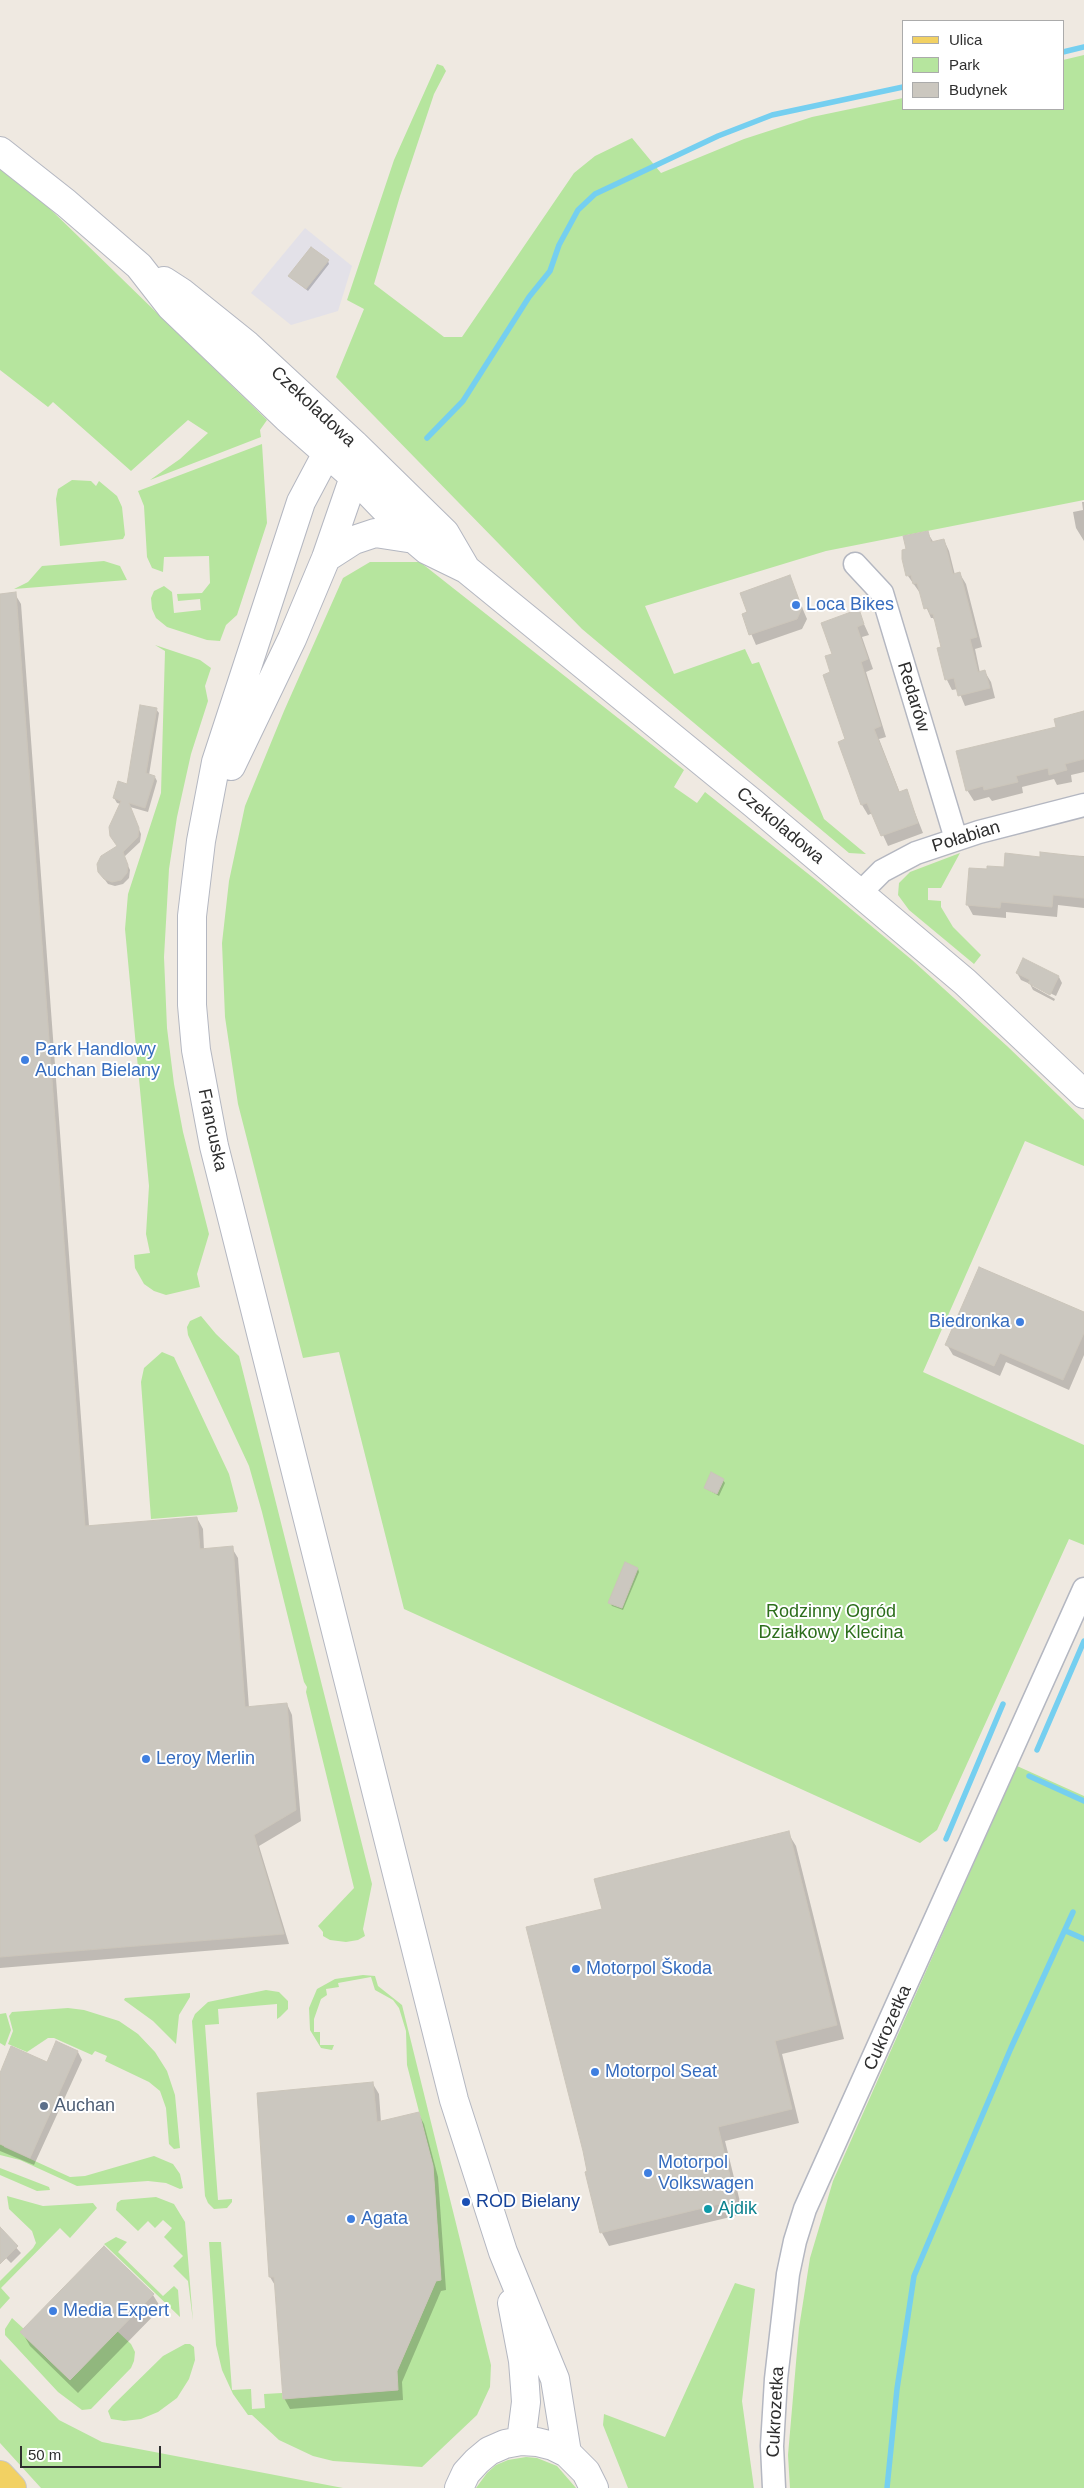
<!DOCTYPE html>
<meta charset="utf-8">
<style>
body{margin:0}
#map{position:relative;width:1084px;height:2488px;overflow:hidden;background:#efe9e1;font-family:Arial,sans-serif}
canvas{display:block}
.legend{position:absolute;left:902px;top:20px;width:162px;height:90px;box-sizing:border-box;background:#fff;border:1px solid #ababab;margin:0;padding:6px 9px;list-style:none;font-size:15px;color:#2e2e2e}
.legend li{display:flex;align-items:center;gap:10px;height:25px}
.legend b{width:25px;border:1px solid #ababab}
.scale{position:absolute;left:20px;top:2446px;width:141px;height:22px;box-sizing:border-box;border:2px solid #2e2e2e;border-top:0;padding-left:6px;font-size:15px;line-height:18px;white-space:nowrap;color:#2e2e2e;-webkit-text-stroke:4px #fff;paint-order:stroke}
</style>
<div id="map">
<canvas width="1084" height="2488"></canvas>
<ul class="legend">
<li><b style="height:6px;background:#f2d163"></b>Ulica</li>
<li><b style="height:14px;background:#b6e59e"></b>Park</li>
<li><b style="height:14px;background:#cbc7bf"></b>Budynek</li>
</ul>
<div class="scale">50 m</div>
</div>
<script>
const c = document.querySelector('canvas').getContext('2d');
c.lineJoin = 'round';
function fillPath(path, color) { c.fillStyle = color; c.fill(path, 'evenodd'); }
const poly = rows => new Path2D(rows.map(r => 'M' + r).join(''));
function stroke(path, color, width, dash) { c.strokeStyle = color; c.lineWidth = width; c.lineCap = dash ? 'butt' : 'round'; c.setLineDash(dash || []); c.stroke(path); }
function drawText(font, color, halo, rows, align = 'center') {
  c.font = font + ' Arial,sans-serif'; c.lineWidth = 4; c.setLineDash([]); c.textBaseline = 'middle'; c.strokeStyle = halo; c.fillStyle = color; for (const [text, x, y, turn = 0] of rows) {
    c.save(); c.translate(x, y); c.rotate((+turn || 0) * Math.PI / 180); c.textAlign = isNaN(turn) ? turn : align; if (halo) c.strokeText(text, 0, 0); c.fillText(text, 0, 0); c.restore();
  }
}
fillPath(poly([
 [305,228,352,266,338,311,291,325,251,293]
]), '#e3e1e8');
fillPath(poly([
 [1084,55,1084,500,826,551,645,606,674,674,745,649,752,664,759,662,824,819,866,854,849,853,582,629,336,377,364,309,347,300,394,160,437,64,443,66,446,71,434,94,400,196,374,284,444,337,462,337,574,173,595,156,632,138,661,173,744,139,812,117,903,98,903,109,1063,109,1063,60],
 [0,164,44,203,267,420,260,430,261,437,150,480,180,459,208,433,188,420,131,471,53,402,48,407,0,370],
 [262,444,267,523,237,615,226,625,220,641,207,640,167,627,156,618,152,609,151,598,154,591,164,586,172,592,174,613,201,610,200,599,178,601,177,594,202,593,210,583,209,556,164,557,163,572,152,568,147,557,144,506,138,491],
 [72,480,91,481,96,486,99,481,117,496,122,507,125,535,123,539,60,546,56,499,58,489],
 [104,561,120,566,127,580,14,589,28,582,42,566],
 [370,562,420,562,684,770,674,787,697,803,705,792,821,884,912,960,1007,1046,1084,1120,1084,1166,1025,1141,923,1372,1084,1445,1084,1545,1069,1539,937,1830,920,1843,404,1609,339,1352,303,1358,238,1104,225,1017,222,943,229,881,245,806,284,711,343,578],
 [155,645,200,660,211,668,205,686,208,701,191,754,177,817,169,869,164,957,167,1028,174,1084,183,1132,209,1234,197,1274,200,1287,166,1295,154,1291,144,1284,135,1268,134,1255,150,1253,146,1234,149,1186,125,929,128,894,161,793,165,651],
 [960,853,941,888,928,888,928,900,941,901,941,907,953,927,981,955,974,964,909,910,898,895,899,883,910,872],
 [201,1316,216,1334,239,1356,372,1884,363,1929,365,1936,358,1940,346,1942,330,1940,323,1936,323,1932,318,1926,354,1888,306,1692,307,1687,304,1682,262,1512,249,1466,188,1335,187,1327,190,1321],
 [162,1352,174,1357,229,1474,238,1508,237,1512,151,1519,141,1382,144,1368],
 [1017,1766,1084,1796,1084,2488,790,2488,788,2455,799,2328,810,2258,833,2181],
 [363,1975,375,1976,378,1986,402,2005,491,2365,490,2387,477,2415,422,2467,333,2461,313,2456,279,2440,252,2415,248,2415,233,2394,222,2370,216,2345,209,2242,221,2242,232,2390,251,2389,252,2409,265,2408,264,2394,282,2393,283,2399,397,2371,436,2281,441,2280,433,2166,407,2065,406,2031,399,2008,393,2000,375,1990,371,1977,338,1983,339,1987,326,1989,327,1995,321,1999,314,2019,314,2032,320,2032,320,2045,334,2045,332,2050,321,2048,310,2030,309,2008,317,1989,335,1979],
 [266,1990,279,1992,288,2001,288,2009,280,2017,277,2019,277,2004,218,2009,219,2024,205,2025,218,2200,232,2199,232,2202,227,2208,214,2209,208,2203,205,2196,192,2021,195,2014,208,2002],
 [190,1993,190,1997,179,2015,176,2044,153,2021,124,2000,125,1998],
 [68,2008,84,2010,119,2021,138,2034,155,2052,167,2071,175,2095,180,2148,174,2149,169,2144,166,2108,160,2091,149,2082,105,2061,107,2056,95,2051,92,2055,54,2038,48,2038,27,2052,8,2044,13,2031,9,2016,12,2012],
 [6,2013,11,2030,5,2046,0,2043,0,2014],
 [0,2120,4,2147,70,2177,85,2176,154,2156,173,2164,180,2174,183,2188,180,2189,166,2183,148,2181,77,2186,20,2160,0,2155],
 [0,2168,49,2187,50,2190,37,2191,0,2175],
 [7,2196,43,2206,93,2203,97,2208,70,2238,60,2228,1,2288,10,2298,0,2309,0,2281,33,2248,36,2243,32,2231,9,2209],
 [156,2197,174,2204,185,2222,193,2321,188,2281,173,2266,183,2256,164,2237,172,2228,163,2220,155,2228,148,2221,138,2231,116,2210,117,2203,121,2200],
 [116,2237,127,2242,118,2252,163,2296,174,2286,178,2290,180,2317,104,2244],
 [735,2283,755,2289,742,2401,754,2488,628,2488,603,2425,604,2414,665,2437],
 [12,2318,24,2329,20,2332,70,2380,117,2331,131,2344,135,2352,134,2361,131,2368,91,2409,82,2410,58,2392,5,2335,5,2329],
 [185,2344,190,2344,194,2347,195,2360,189,2379,177,2398,158,2412,141,2419,124,2421,111,2419,108,2411,112,2406,163,2356],
 [0,2359,59,2420,102,2442,343,2488,41,2488,0,2443],
 [526,2457,537,2458,557,2466,576,2488,476,2488,487,2473,496,2465,508,2460]
]), '#b6e59e');
fillPath(poly([
 [328,261,329,264,308,291,290,276],
 [1082,502,1084,502,1084,541,1076,528,1073,512,1083,510],
 [927,532,934,543,944,540,949,551,955,575,960,574,966,584,982,647,975,649,980,673,985,672,991,682,995,698,965,706,958,689,952,690,947,680,939,648,943,647,936,623,933,618,931,618,920,593,908,576,907,550],
 [789,577,807,619,802,629,756,645,743,615],
 [15,594,21,604,89,1526,197,1518,203,1529,204,1550,232,1548,238,1558,249,1708,287,1704,292,1715,301,1821,259,1846,289,1944,0,1968,0,595],
 [858,611,869,635,862,637,873,669,866,672,886,737,879,739,900,793,906,790,923,833,888,846,873,813,868,815,862,805,840,742,847,740,832,673,833,655],
 [156,709,159,713,149,775,155,777,157,781,148,812,130,807,141,834,140,842,124,857,130,870,129,878,123,884,115,886,108,884,99,872,118,846,121,804,117,803,114,798,128,786],
 [1084,713,1084,772,1071,775,1072,782,1057,785,1054,779,1022,787,1023,793,992,801,989,797,974,801,967,790,1058,728],
 [1041,854,1084,856,1084,908,1058,905,1057,917,1006,912,1006,918,973,915,967,904,988,871,1005,868,1041,858],
 [1017,973,1059,977,1062,983,1056,996,1032,984,1032,986,1055,999,1054,1001,1033,990,1030,984,1021,980],
 [1084,1314,1084,1355,1069,1390,1006,1362,1000,1376,953,1355,947,1345],
 [723,1480,725,1483,719,1496,705,1488],
 [638,1569,639,1572,623,1610,612,1606,610,1603],
 [788,1833,796,1846,844,2039,782,2054,799,2123,725,2141,743,2214,609,2246,602,2233,589,2172,604,1910],
 [57,2043,78,2052,82,2060,34,2165,0,2151,0,2075,48,2064],
 [373,2084,379,2094,381,2122,418,2113,424,2124,438,2177,446,2290,441,2291,402,2382,403,2400,290,2409,284,2398,276,2287,270,2277],
 [0,2230,21,2253,11,2263,0,2252],
 [153,2295,161,2308,78,2393,30,2346,22,2332]
]), '#0003');
stroke(poly([
 [1063,52,1084,47],
 [427,438,463,401,529,297,550,271,559,245,578,210,595,194,718,136,772,115,903,87],
 [1037,1750,1084,1641],
 [1029,1776,1084,1801],
 [946,1839,1003,1704],
 [1066,1931,1084,1939],
 [887,2488,897,2389,914,2276,1011,2048,1073,1912]
]), '#75cff0', 5.5);
const building = poly([
 [311,247,329,260,306,289,288,276,311,247],
 [928,531,931,542,944,539,953,574,960,572,977,637,970,639,978,672,985,670,990,688,958,696,954,678,945,680,937,648,941,647,933,614,930,614,928,608,924,609,917,583,913,584,911,575,906,576,902,559,902,550,906,549,903,536,928,531],
 [790,575,802,608,797,619,749,635,742,614,747,612,740,593,790,575],
 [16,592,85,1526,197,1517,200,1549,233,1546,245,1707,287,1703,296,1810,254,1835,284,1934,0,1957,0,594,16,592],
 [859,609,864,624,857,627,868,659,861,662,881,726,874,729,899,792,907,789,918,823,881,836,867,803,861,805,838,742,845,739,823,675,830,672,825,656,832,654,821,623,859,609],
 [140,705,157,708,146,773,155,776,145,808,129,803,139,828,138,837,123,852,128,865,127,873,121,880,112,882,104,879,98,872,97,864,101,856,117,846,110,836,109,827,121,801,113,798,118,781,127,784,140,705],
 [1084,711,1084,759,1065,764,1067,770,1049,775,1048,768,1016,776,1018,782,984,790,983,786,966,791,956,751,1056,727,1054,719,1084,711],
 [1040,852,1084,857,1084,898,1053,895,1052,907,1001,902,1000,908,966,905,969,868,987,869,987,866,1004,867,1005,853,1040,857,1040,852],
 [1023,958,1059,976,1050,995,1028,983,1030,980,1016,973,1023,958],
 [979,1267,1084,1312,1084,1333,1063,1380,1000,1353,994,1366,945,1345,979,1267],
 [711,1472,724,1479,717,1494,704,1488,711,1472],
 [625,1562,638,1568,622,1608,608,1603,625,1562],
 [789,1831,837,2025,775,2041,792,2109,718,2127,736,2200,600,2233,585,2172,587,2171,583,2151,526,1927,602,1909,594,1879,789,1831],
 [56,2041,78,2051,30,2158,0,2144,0,2073,11,2046,47,2062,56,2041],
 [373,2082,377,2122,419,2112,433,2166,441,2280,436,2281,397,2371,398,2390,283,2399,274,2277,269,2277,257,2093,373,2082],
 [0,2227,18,2246,0,2264,0,2227],
 [104,2246,154,2294,70,2380,20,2332,104,2246]
]);
fillPath(building, '#cbc7bf');
stroke(building, '#cbc5ba', 1);
const street = poly([
 [855,564,882,593,956,839],
 [860,893,882,871,916,853,979,832,1084,805],
 [774,2488,772,2446,776,2379,788,2274,795,2241,805,2209,1084,1589]
]);
const secondary = poly([
 [0,151,66,203,139,266,171,307,287,418,354,477,414,539,427,550,466,569,754,804,965,982,1084,1094],
 [164,281,181,292,247,345,355,445,445,533,466,569],
 [355,445,327,453,301,502,216,762,201,841,192,916,192,1005,196,1050,214,1146,454,2100,503,2252,555,2379,567,2453],
 [326,558,354,540,375,533,414,539],
 [231,766,292,639,326,558,354,477,354,463],
 [512,2303,523,2361,525,2387,526,2402,521,2441],
 [459,2488,466,2473,477,2461,489,2451,505,2444,521,2441,537,2442,553,2446,567,2453,586,2472,594,2488]
]);
const primary = poly([
 [0,2475,12,2488]
]);
stroke(street, '#b4b7c1', 25);
stroke(secondary, '#b4b7c1', 30);
stroke(primary, '#c9c9c9', 30);
stroke(street, '#fff', 22);
stroke(secondary, '#fff', 28);
stroke(primary, '#f2d163', 28);
for (const [x, y, r, color] of [
 [796,605,5,"#3f7fe0"],
 [25,1060,5,"#3f7fe0"],
 [1020,1322,5,"#3f7fe0"],
 [146,1759,5,"#3f7fe0"],
 [576,1969,5,"#3f7fe0"],
 [595,2072,5,"#3f7fe0"],
 [44,2106,5,"#5c6f8a"],
 [648,2173,5,"#3f7fe0"],
 [466,2202,5,"#1a4fb4"],
 [708,2209,5,"#0f9aa8"],
 [351,2219,5,"#3f7fe0"],
 [53,2311,5,"#3f7fe0"]
]) { const dot = new Path2D(); dot.arc(x, y, r, 0, 2 * Math.PI); c.fillStyle = color; c.fill(dot); stroke(dot, '#fff', 2); }
drawText('18px', '#2e2e2e', '#fff', [
 ["Czekoladowa",313,407,43],
 ["Redarów",913,697,73],
 ["Czekoladowa",780,826,40],
 ["Połabian",966,837,-17],
 ["Francuska",212,1130,78],
 ["Cukrozetka",888,2028,-66],
 ["Cukrozetka",776,2412,-87]
]);
drawText('18px', '#366cbe', '#fff', [
 ["Loca Bikes",806,605],
 ["Park Handlowy",35,1050],
 ["Auchan Bielany",35,1071],
 ["Biedronka",1010,1322,"right"],
 ["Leroy Merlin",156,1759],
 ["Motorpol Škoda",586,1969],
 ["Motorpol Seat",605,2072],
 ["Motorpol",658,2163],
 ["Volkswagen",658,2184],
 ["Agata",361,2219],
 ["Media Expert",63,2311]
], 'left');
drawText('18px', '#2c6e1b', '#fff', [
 ["Rodzinny Ogród",831,1612],
 ["Działkowy Klecina",831,1633]
]);
drawText('18px', '#4e5e75', '#fff', [
 ["Auchan",54,2106]
], 'left');
drawText('18px', '#164399', '#fff', [
 ["ROD Bielany",476,2202]
], 'left');
drawText('18px', '#0d838f', '#fff', [
 ["Ajdik",718,2209]
], 'left');
</script>
